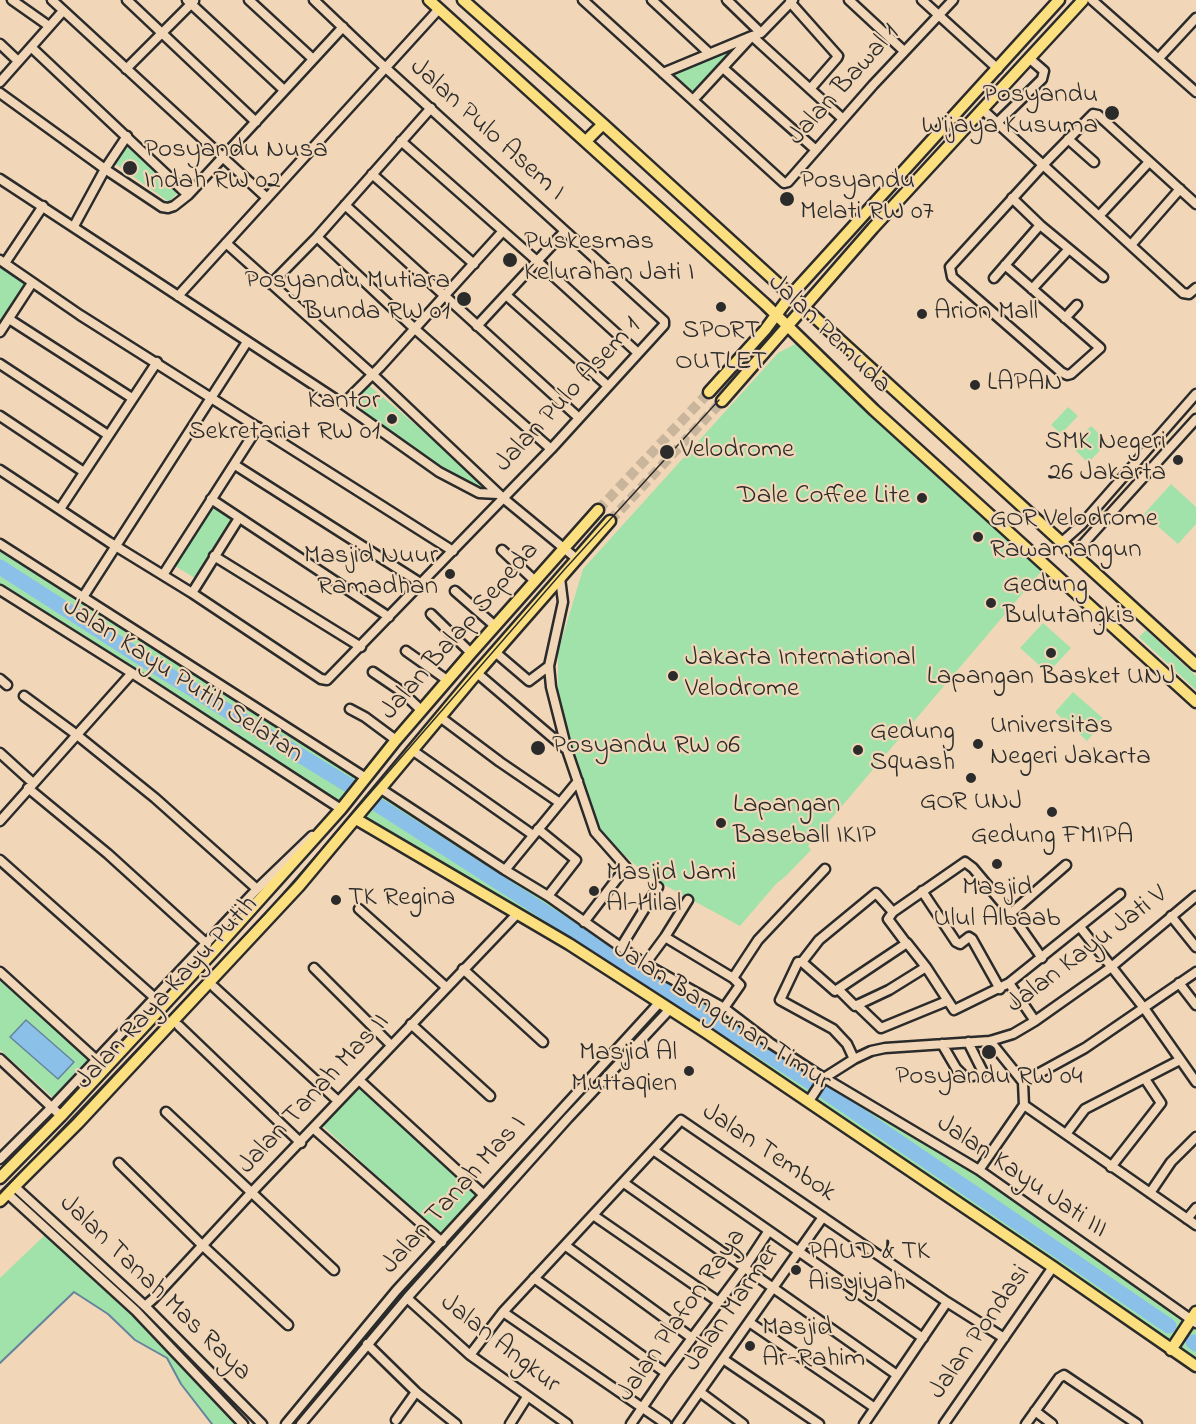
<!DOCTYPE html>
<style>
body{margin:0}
canvas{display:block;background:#f1d7b8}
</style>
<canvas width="1196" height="1424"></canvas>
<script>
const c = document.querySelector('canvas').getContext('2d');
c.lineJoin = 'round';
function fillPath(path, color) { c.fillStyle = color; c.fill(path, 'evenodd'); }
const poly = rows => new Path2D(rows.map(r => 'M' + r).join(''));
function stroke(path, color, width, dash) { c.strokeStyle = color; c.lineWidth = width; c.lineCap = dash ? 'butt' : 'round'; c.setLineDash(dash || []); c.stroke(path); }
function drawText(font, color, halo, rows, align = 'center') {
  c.font = font + ' "Indie Flower",sans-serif'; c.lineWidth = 4.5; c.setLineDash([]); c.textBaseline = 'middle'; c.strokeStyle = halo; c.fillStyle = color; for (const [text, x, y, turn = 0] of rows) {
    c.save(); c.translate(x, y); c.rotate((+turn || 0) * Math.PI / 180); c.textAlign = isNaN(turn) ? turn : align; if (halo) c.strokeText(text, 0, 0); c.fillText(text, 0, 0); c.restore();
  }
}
fillPath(poly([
 [742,42,696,95,672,72],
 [126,142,179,191,169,202,114,163],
 [0,264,29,282,1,325,0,324],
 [803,340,1046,566,808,846,811,850,786,876,776,884,740,926,646,875,601,833,566,758,558,699,558,652,583,569,778,353],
 [365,382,495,492,476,489,340,409],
 [1068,407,1078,416,1061,434,1051,425],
 [1091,426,1108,442,1088,463,1071,446],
 [1171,484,1196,507,1196,524,1178,544,1144,514],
 [214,503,233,515,195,578,175,566],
 [0,544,366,778,341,809,0,590],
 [1043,623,1071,648,1048,673,1020,648],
 [1146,630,1196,676,1196,690,1139,637],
 [1073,692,1105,720,1087,741,1055,712],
 [381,789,584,922,724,1008,770,1043,979,1170,1196,1323,1196,1366,707,1033,356,819],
 [0,971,103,1060,60,1104,0,1050],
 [359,1085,479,1197,442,1237,322,1125],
 [48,1232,114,1291,243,1424,212,1424,181,1384,167,1358,135,1340,108,1314,74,1292,0,1364,0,1278]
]), '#a1e2ab');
const water = poly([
 [26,1020,74,1062,58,1079,10,1037,26,1020]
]);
fillPath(water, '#8bc0e8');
stroke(water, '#65849c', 1.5);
stroke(poly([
 [0,1363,74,1292,108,1314,135,1340,167,1358,181,1384,212,1424]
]), '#65849c', 2);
stroke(poly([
 [0,567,143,659,350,786],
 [378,805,818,1087,1169,1326],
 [1193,1342,1196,1344]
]), '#8bc0e8', 15);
stroke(poly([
 [598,510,709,392],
 [610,521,722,401]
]), '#c9b59c', 10, [10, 5]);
const minor = poly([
 [12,0,49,26],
 [52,0,267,198],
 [127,0,256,122],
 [187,0,284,90],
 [249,0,313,59],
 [583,0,784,183,788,182,873,85,953,0],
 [652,0,709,53],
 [727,0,761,33],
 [849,0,904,51],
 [922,0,998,69],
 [1092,0,1196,92],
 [790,2,838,56,837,58,810,89],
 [0,44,18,61],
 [31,47,188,195],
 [1159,58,1196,18],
 [723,68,816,150],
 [126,69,194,1],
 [663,73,752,36,843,119],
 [0,82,63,11],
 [0,93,105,169,162,207,168,208,174,206,188,195,343,27],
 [693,100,752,36,761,33,793,0],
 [983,110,1183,293,1189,294,1196,288],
 [997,123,1042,79,1044,71,1030,59],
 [1068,139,1094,162],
 [401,141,537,261,638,353],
 [372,174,474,264],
 [0,179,343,404,439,472,479,493,498,494],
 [1012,198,1040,225,1103,277],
 [345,205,579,418],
 [1099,216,1149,162],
 [74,226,105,169,127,136],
 [317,237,415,329,551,449],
 [226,243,372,374,503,498,577,559],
 [1131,245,1180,189],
 [0,260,80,315,453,551],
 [5,263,43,206],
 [1005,265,1100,348,1071,374,1067,375,1061,372,952,277,950,267,1043,165,1093,114,1098,115,1196,204],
 [994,278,1040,225],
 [271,284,317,237,431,108],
 [1032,289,1069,249],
 [506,295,608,386],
 [178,296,439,9],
 [1065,318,1077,305],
 [9,319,132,398],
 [477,326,565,231],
 [0,332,32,283],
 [0,364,108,435],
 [343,404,380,367,503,231],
 [0,416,84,472],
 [235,465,422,584],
 [0,470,109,542,192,593,321,679,327,680,551,449,664,325,664,321,377,60,314,0],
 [211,499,389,617],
 [60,509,157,362],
 [1062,542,1081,525,1196,394],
 [0,544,366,778],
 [502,550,535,581],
 [1074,554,1196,419],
 [214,556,361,647],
 [163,575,258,427],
 [560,578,563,602,549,666,551,687,567,750,595,832,626,867,584,922],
 [0,590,132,673,341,809],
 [455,591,495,626],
 [192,593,239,518],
 [83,597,247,342],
 [431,614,471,653],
 [406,651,447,680],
 [495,652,529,681,549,666],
 [373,672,401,691,421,710],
 [477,673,566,749],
 [0,679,7,685],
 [24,696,77,735,155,798,257,889],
 [350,709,365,717,396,740],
 [440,717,500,762,560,803],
 [412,750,533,835],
 [0,753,33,783],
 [28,788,108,854,207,944],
 [381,789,505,870,548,896,645,964,724,1008,770,1043,816,1073,979,1170,1196,1323],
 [0,821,132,673],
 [538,829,576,860,548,896],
 [0,860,155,998],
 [505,870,578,781],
 [922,891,956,942,960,944,969,937,972,939,1000,989],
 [359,909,446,987],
 [893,912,965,862,973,868,1009,911,1042,958],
 [1011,913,1066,865],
 [1171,916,1196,947],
 [1080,927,1144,1008,1196,1082],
 [665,937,733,978],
 [621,947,658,887],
 [802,962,819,940,876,893,893,912,888,919,906,943],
 [645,964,665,937,688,900],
 [314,968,391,1045],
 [463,969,543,1042],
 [0,972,100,1063],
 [1009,983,1120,894],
 [1179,983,1196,1005],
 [214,987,338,1101],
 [838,989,855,1006,889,990,926,967],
 [857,1005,881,1028,947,1001],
 [724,1008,740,985,733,978,758,940,825,869],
 [411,1024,490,1096],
 [179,1026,301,1143],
 [990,1041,1023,1082,1024,1105],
 [942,1044,956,1068,964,1076,969,1077,980,1074,982,1070,968,1042],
 [0,1059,61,1116],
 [854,1059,847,1044,833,1029,780,1000,798,962,802,962,835,991,907,943,926,967,954,1010,1009,983,1035,1021],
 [359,1080,484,1195],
 [1023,1082,1085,1048,1196,972],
 [809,1101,824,1078,854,1059,871,1051,885,1048,990,1041,1013,1034,1035,1021,1110,968,1196,896],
 [166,1112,334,1270],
 [314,1129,442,1242],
 [1066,1134,1085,1109,1180,1060],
 [653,1150,923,1338],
 [0,1159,52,1107,257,889,312,836],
 [119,1163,202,1245,288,1325],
 [1111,1167,1161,1103,1145,1079],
 [979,1170,1024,1105,1196,1225],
 [624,1183,897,1375],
 [15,1187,145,1306,262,1424],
 [1150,1193,1171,1162,1196,1137],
 [8,1194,136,1311,243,1424],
 [593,1215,719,1302],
 [1187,1219,1196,1208],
 [566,1246,692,1338],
 [534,1278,666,1373],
 [407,1298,470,1355,567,1424],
 [145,1306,153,1299,251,1193,517,914],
 [503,1312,666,1424],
 [749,1322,875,1408],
 [367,1344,416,1392,456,1424],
 [470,1355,503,1312,681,1120,947,1302,1004,1338],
 [723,1359,819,1424],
 [700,1392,743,1424],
 [1035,1411,1052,1424],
 [396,1420,416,1392],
 [286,1424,396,1291,660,1002],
 [301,1424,407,1298,568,1118,670,1009],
 [510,1424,527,1397],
 [631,1424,666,1373,745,1267,768,1232],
 [677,1424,823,1217],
 [864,1424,947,1302],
 [944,1424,1053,1267],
 [1026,1424,1059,1378,1064,1375,1137,1424]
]);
const major = poly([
 [429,0,765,304,874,410,1196,702],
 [463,0,603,124,1196,665],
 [586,141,603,124],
 [709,392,765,330,791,295,1059,0],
 [722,401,873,228,1083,0],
 [356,819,569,944,707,1033,1053,1267,1196,1366],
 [0,1178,61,1116,212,953,341,809,396,740,471,653,598,510],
 [0,1201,78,1123,299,886,477,673,610,521],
 [1171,1350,1196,1312]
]);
stroke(minor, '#2b2b2b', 13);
stroke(major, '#2b2b2b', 15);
stroke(minor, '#f1d7b8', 8);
stroke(major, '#fce080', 10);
stroke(poly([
 [0,1194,265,914,564,570,719,400]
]), '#2b2b2b', 1.5);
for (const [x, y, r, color] of [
 [1112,113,8,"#2b2b2b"],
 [130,168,8,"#2b2b2b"],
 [787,199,8,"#2b2b2b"],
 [510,260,8,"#2b2b2b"],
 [464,299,8,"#2b2b2b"],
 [721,307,6,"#2b2b2b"],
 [922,314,6,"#2b2b2b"],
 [975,385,6,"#2b2b2b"],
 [392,419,6,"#2b2b2b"],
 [667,452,8,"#2b2b2b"],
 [1178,460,6,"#2b2b2b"],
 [922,498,6,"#2b2b2b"],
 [978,537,6,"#2b2b2b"],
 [450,574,6,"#2b2b2b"],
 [991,603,6,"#2b2b2b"],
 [1051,653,6,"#2b2b2b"],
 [673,676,6,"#2b2b2b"],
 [978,744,6,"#2b2b2b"],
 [538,748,8,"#2b2b2b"],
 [858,750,6,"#2b2b2b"],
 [971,778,6,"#2b2b2b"],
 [1052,812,6,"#2b2b2b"],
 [721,823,6,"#2b2b2b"],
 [997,864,6,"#2b2b2b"],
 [594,891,6,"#2b2b2b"],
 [336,900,6,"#2b2b2b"],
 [989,1052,8,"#2b2b2b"],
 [689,1071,6,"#2b2b2b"],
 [796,1270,6,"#2b2b2b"],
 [750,1346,6,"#2b2b2b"]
]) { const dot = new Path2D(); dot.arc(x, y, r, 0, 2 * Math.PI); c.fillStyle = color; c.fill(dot); stroke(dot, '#f1d7b8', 2); }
drawText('27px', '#2b2b2b', '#f1d7b8', [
 ["Jalan Bawal 1",845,86,-48],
 ["Jalan Pulo Asem I",486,131,42],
 ["Jalan Pemuda",828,335,44],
 ["Jalan Pulo Asem 1",569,396,-47],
 ["Jalan Balap Sepeda",461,632,-49],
 ["Jalan Kayu Putih Selatan",182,682,33],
 ["Jalan Kayu Jati V",1088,951,-37],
 ["Jalan Raya Kayu Putih",168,994,-47],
 ["Jalan Bangunan Timur",721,1017,33],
 ["Jalan Tanah Mas II",315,1095,-47],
 ["Jalan Tembok",768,1154,34],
 ["Jalan Kayu Jati III",1021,1178,34],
 ["Jalan Tanah Mas I",455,1196,-48],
 ["Jalan Tanah Mas Raya",154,1289,44],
 ["Jalan Marmer",733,1309,-55],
 ["Jalan Plafon Raya",683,1316,-55],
 ["Jalan Pondasi",981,1333,-55],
 ["Jalan Angkur",499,1345,38]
]);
drawText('27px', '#2b2b2b', '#f1d7b8', [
 ["Posyandu",1098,97,"right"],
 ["Wijaya Kusuma",1098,128,"right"],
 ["Posyandu Nusa",144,152],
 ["Indah RW 02",144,183],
 ["Posyandu",800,183],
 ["Melati RW 07",800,214],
 ["Puskesmas",524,244],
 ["Kelurahan Jati I",524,275],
 ["Posyandu Mutiara",450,283,"right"],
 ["Bunda RW 01",450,314,"right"],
 ["Arion Mall",934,314],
 ["SPORT",721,333,"center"],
 ["OUTLET",721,364,"center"],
 ["LAPAN",987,385],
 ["Kantor",380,403,"right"],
 ["Sekretariat RW 01",380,434,"right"],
 ["SMK Negeri",1166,444,"right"],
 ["26 Jakarta",1166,475,"right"],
 ["Velodrome",680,452],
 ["Dale Coffee Lite",910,498,"right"],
 ["GOR Velodrome",990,521],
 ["Rawamangun",990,552],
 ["Masjid Nuur",438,558,"right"],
 ["Ramadhan",438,589,"right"],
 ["Gedung",1003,587],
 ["Bulutangkis",1003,618],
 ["Jakarta International",685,660],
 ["Velodrome",685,691],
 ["Lapangan Basket UNJ",1051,679,"center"],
 ["Universitas",990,728],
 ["Negeri Jakarta",990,759],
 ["Gedung",870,734],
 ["Squash",870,765],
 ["Posyandu RW 06",552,748],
 ["GOR UNJ",971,804,"center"],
 ["Lapangan",733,807],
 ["Baseball IKIP",733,838],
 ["Gedung FMIPA",1052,838,"center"],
 ["Masjid Jami",606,875],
 ["Al-Hilal",606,906],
 ["Masjid",997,890,"center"],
 ["Ulul Albaab",997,921,"center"],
 ["TK Regina",348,900],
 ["Masjid Al",677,1055,"right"],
 ["Muttaqien",677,1086,"right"],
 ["Posyandu RW 04",989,1079,"center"],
 ["PAUD & TK",808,1254],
 ["Aisyiyah",808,1285],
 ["Masjid",762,1330],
 ["Ar-Rahim",762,1361]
], 'left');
</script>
